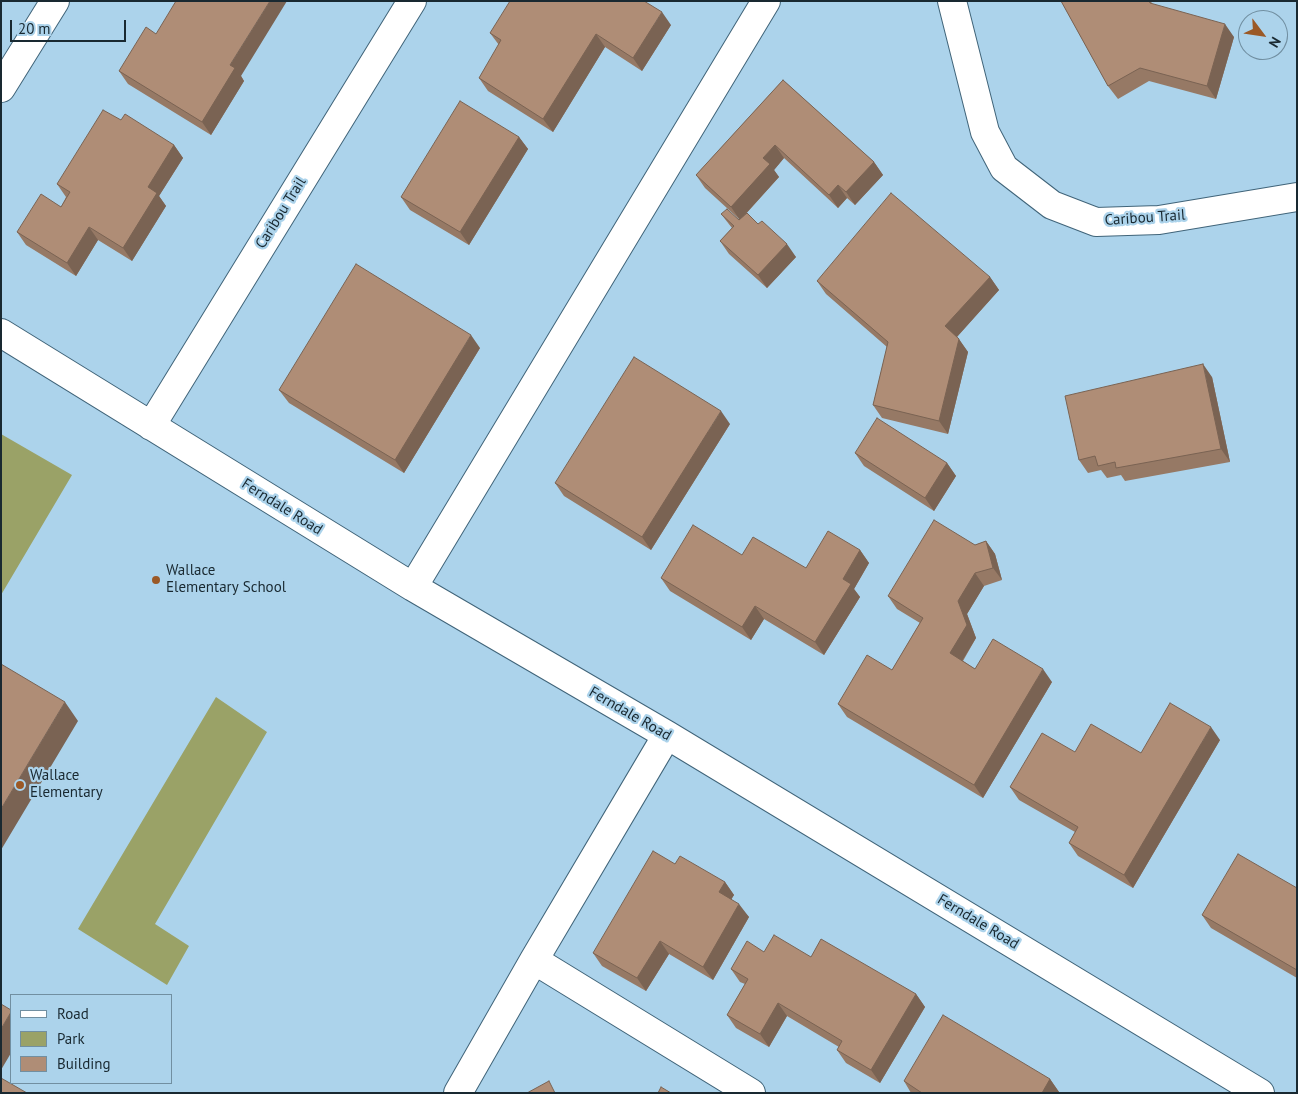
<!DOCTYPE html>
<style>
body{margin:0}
#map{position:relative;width:1298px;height:1094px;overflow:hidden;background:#acd3eb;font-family:"PT Sans",sans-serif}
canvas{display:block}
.frame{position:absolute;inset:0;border:2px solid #192931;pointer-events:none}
.legend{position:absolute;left:10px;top:994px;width:162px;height:90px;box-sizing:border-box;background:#acd3eb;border:1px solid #718fa1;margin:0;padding:6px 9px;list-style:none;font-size:15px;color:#192931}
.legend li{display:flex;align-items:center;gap:10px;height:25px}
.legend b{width:25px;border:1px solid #718fa1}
.north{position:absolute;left:1238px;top:10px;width:50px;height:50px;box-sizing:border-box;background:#acd3eb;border:1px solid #718fa1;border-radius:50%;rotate:121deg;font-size:14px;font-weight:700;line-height:20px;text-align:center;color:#192931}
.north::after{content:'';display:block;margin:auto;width:18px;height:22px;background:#9b5926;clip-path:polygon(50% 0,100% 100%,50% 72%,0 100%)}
.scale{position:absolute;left:10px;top:20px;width:116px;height:22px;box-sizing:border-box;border:2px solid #192931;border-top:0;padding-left:6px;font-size:15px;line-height:18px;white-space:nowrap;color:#192931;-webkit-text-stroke:4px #acd3eb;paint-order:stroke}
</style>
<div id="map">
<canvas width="1298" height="1094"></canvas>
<div class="frame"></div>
<ul class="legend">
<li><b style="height:6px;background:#fff"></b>Road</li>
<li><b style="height:14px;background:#9aa267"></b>Park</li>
<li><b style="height:14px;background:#af8d76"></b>Building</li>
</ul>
<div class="north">N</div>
<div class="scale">20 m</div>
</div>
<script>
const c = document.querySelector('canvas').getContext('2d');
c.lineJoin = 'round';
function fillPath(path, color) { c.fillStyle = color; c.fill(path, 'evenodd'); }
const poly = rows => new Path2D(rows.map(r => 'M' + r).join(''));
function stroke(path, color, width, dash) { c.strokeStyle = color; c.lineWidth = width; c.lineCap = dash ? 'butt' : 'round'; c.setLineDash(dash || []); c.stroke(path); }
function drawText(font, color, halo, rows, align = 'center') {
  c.font = font + ' "PT Sans",sans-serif'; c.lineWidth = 4.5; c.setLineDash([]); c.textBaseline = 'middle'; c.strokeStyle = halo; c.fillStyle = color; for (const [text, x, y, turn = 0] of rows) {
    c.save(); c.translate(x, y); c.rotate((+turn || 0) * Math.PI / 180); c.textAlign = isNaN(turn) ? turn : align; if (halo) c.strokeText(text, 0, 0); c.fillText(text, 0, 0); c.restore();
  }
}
fillPath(poly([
 [1,434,72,475,1,595],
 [216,697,267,732,155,924,189,946,167,985,78,929]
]), '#9aa267');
const minor = poly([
 [952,1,985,132,1004,168,1052,205,1096,222,1159,220,1297,197],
 [1,88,55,1],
 [1,333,413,587,667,735,1260,1093],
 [151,426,412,1],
 [413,587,766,1],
 [534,960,751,1093],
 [458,1093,534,960,667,735]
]);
stroke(minor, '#406479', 30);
stroke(minor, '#fff', 28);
fillPath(poly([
 [1061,1,1151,1,1152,4,1234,37,1216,99,1149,81,1118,99,1108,86],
 [671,25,642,71,605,47,553,132,488,91,479,78,499,45,490,33],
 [156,34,241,76,244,81,211,135,128,84,119,71],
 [783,80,874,162,883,175,855,205,847,198,838,208,784,158,774,170,779,177,744,216,796,257,767,288,729,254,720,241,732,228,721,214,739,220,740,220,705,188,696,175],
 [121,120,174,145,183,158,159,196,166,206,132,261,98,240,76,276,26,245,17,232,61,207,66,197,57,184],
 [519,137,528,149,469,245,410,210,401,197],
 [990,277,999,290,957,337,968,352,948,434,882,418,873,405,887,347,826,294,817,281],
 [480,348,404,473,289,403,279,390],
 [1212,377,1230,462,1125,481,1121,475,1107,478,1101,470,1088,473,1079,460],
 [730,424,651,550,564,496,555,483],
 [855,453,947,463,956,476,934,511,864,466],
 [986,541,995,554,1002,580,984,586,967,614,976,638,963,661,975,669,1052,682,983,798,847,717,838,704,892,670,920,623,897,609,888,596,975,545],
 [860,550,869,563,854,589,860,597,824,655,764,619,751,640,670,591,661,578,742,555,806,568],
 [1220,740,1133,888,1078,856,1069,843,1075,832,1019,800,1010,787,1075,752,1141,753],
 [675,864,725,882,734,895,731,899,749,917,713,980,669,954,646,991,602,966,593,953],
 [1297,888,1297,978,1211,928,1202,915],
 [764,952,811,957,916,994,925,1007,880,1083,846,1063,837,1050,839,1047,787,1016,769,1047,736,1028,727,1015,745,984,740,982,731,969],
 [1050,1079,1059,1092,1058,1093,911,1093,904,1081]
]), '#967965');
fillPath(poly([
 [270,1,287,1,241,76,244,81,211,135,202,122,230,65],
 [662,12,671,25,642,71,633,58],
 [1225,24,1234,37,1216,99,1207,86],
 [596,34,605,47,553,132,543,119],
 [519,137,528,149,469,245,460,232],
 [174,145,183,158,159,196,166,206,132,261,123,248,148,187],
 [775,145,784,158,774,170,779,177,740,220,731,207,763,158],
 [874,162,883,175,855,205,846,192],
 [838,185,847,198,838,208,829,195],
 [89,227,98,240,76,276,67,263],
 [787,244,796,257,767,288,758,275],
 [990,277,999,290,955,339,945,326],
 [471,335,480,348,404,473,395,460],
 [959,339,968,352,948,434,939,421],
 [1203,364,1212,377,1230,462,1221,449],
 [721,411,730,424,651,550,642,537],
 [947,463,956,476,934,511,925,498],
 [986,541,995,554,1002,580,993,568],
 [860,550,869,563,854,589,860,597,824,655,815,642,843,579],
 [975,573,984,586,967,614,976,638,959,666,950,653,958,601],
 [755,606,764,619,751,640,742,627],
 [1043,669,1052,682,983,798,974,785],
 [65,702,78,721,1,850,1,809],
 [1211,727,1220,740,1133,888,1124,875],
 [725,882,734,895,728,905,719,892],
 [739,904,749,917,713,980,703,967],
 [660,941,669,954,646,991,637,978],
 [916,994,925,1007,880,1083,871,1070],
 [778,1003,787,1016,769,1047,760,1034],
 [11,1012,11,1053,1,1070,1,1029],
 [1050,1079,1059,1092,1058,1093,1042,1093]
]), '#7a6353');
const building = poly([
 [176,1,270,1,230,65,235,68,202,122,119,71,146,27,156,34,176,1],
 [510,1,644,1,662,12,633,58,596,34,543,119,479,78,501,40,490,33,510,1],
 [1061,1,1149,1,1150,3,1225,24,1207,86,1140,68,1108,86,1061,1],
 [783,80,874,162,846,192,838,185,829,195,775,145,763,158,770,164,731,207,696,175,783,80],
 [460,101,519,137,460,232,401,197,460,101],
 [103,110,121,120,125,114,174,145,148,187,157,193,123,248,89,227,67,263,17,232,41,194,61,207,70,192,57,184,103,110],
 [891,193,990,277,945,326,959,339,939,421,873,405,888,342,817,281,891,193],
 [727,209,739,220,747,213,758,224,762,221,787,244,758,275,720,241,734,226,721,214,727,209],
 [356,264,471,335,395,460,279,390,356,264],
 [634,357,721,411,642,537,555,483,634,357],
 [1203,364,1221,449,1116,468,1115,462,1098,466,1095,456,1079,460,1065,396,1203,364],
 [877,418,947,463,925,498,855,453,877,418],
 [934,520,975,545,986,541,993,568,975,573,958,601,967,625,950,653,975,669,993,639,1043,669,974,785,838,704,867,655,892,670,923,618,888,596,934,520],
 [693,525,742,555,753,537,806,568,828,531,860,550,843,579,851,584,815,642,755,606,742,627,661,578,693,525],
 [1,664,65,702,1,809,1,664],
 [1170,703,1211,727,1124,875,1069,843,1078,827,1010,787,1042,733,1075,752,1091,724,1141,753,1170,703],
 [653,851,675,864,680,856,725,882,719,892,739,904,703,967,660,941,637,978,593,953,653,851],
 [1238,854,1297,888,1297,970,1202,915,1238,854],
 [774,935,811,957,821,939,916,994,871,1070,837,1050,842,1041,778,1003,760,1034,727,1015,748,979,731,969,747,941,764,952,774,935],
 [1,1004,11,1010,11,1012,1,1029,1,1004],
 [943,1015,1050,1079,1042,1093,922,1093,904,1081,943,1015],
 [1,1078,27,1093,1,1093,1,1078],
 [549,1081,555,1093,527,1093,549,1081],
 [661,1087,671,1093,658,1093,661,1087]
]);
fillPath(building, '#af8d76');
stroke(building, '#7a6353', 1);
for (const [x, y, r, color] of [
 [156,580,5,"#9b5926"],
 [20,785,5,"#9b5926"]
]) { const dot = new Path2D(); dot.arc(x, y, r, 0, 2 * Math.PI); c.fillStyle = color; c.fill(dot); stroke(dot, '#acd3eb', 2); }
drawText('15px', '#192931', '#acd3eb', [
 ["Caribou Trail",281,213,-58],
 ["Caribou Trail",1145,218,-4],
 ["Ferndale Road",282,507,32],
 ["Ferndale Road",630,714,30],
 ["Ferndale Road",978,922,31]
]);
drawText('15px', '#192931', '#acd3eb', [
 ["Wallace",166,571],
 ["Elementary School",166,588],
 ["Wallace",30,776],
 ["Elementary",30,793]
], 'left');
</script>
